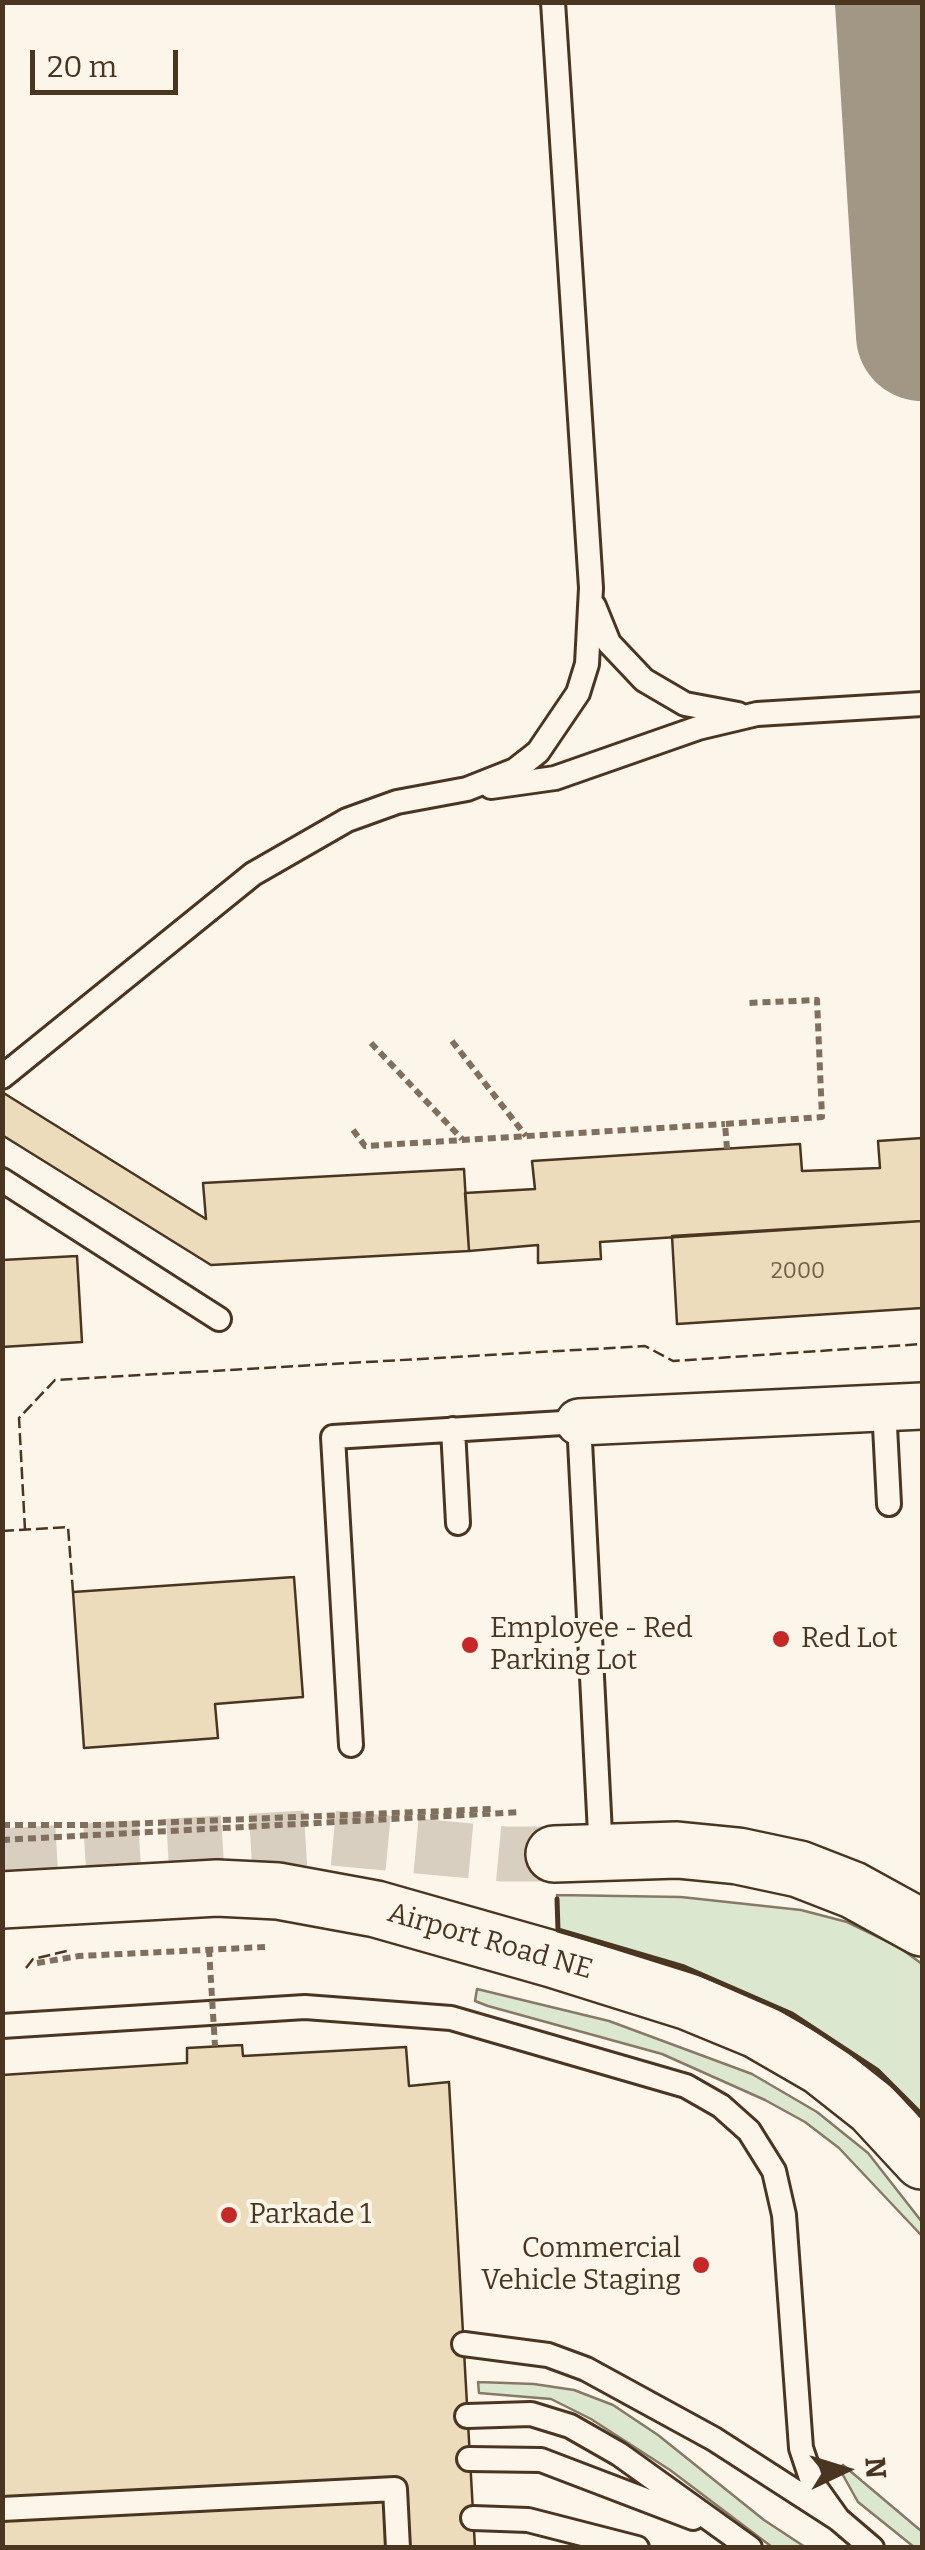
<!DOCTYPE html>
<style>
body{margin:0}
#map{position:relative;width:925px;height:2550px;overflow:hidden;background:#fbf6e9;font-family:Bitter,serif}
canvas{display:block}
.frame{position:absolute;inset:0;border:5px solid #4a3520;pointer-events:none}
.north{position:absolute;left:795px;top:2420px;width:100px;height:100px;-webkit-text-stroke:8px #fbf6e9;paint-order:stroke;rotate:86deg;font-size:28px;font-weight:700;line-height:40px;text-align:center;color:#4a3520}
.north::after{content:'';display:block;margin:auto;width:35px;height:45px;background:#4a3520;clip-path:polygon(50% 0,100% 100%,50% 72%,0 100%)}
.scale{position:absolute;left:30px;top:50px;width:148px;height:45px;box-sizing:border-box;border:5px solid #4a3520;border-top:0;padding-left:12px;font-size:30px;line-height:35px;white-space:nowrap;color:#4a3520;-webkit-text-stroke:8px #fbf6e9;paint-order:stroke}
</style>
<div id="map">
<canvas width="925" height="2550"></canvas>
<div class="frame"></div>
<div class="north">N</div>
<div class="scale">20 m</div>
</div>
<script>
const c = document.querySelector('canvas').getContext('2d');
c.lineJoin = 'round';
function fillPath(path, color) { c.fillStyle = color; c.fill(path, 'evenodd'); }
const poly = rows => new Path2D(rows.map(r => 'M' + r).join(''));
function stroke(path, color, width, dash) { c.strokeStyle = color; c.lineWidth = width; c.lineCap = dash ? 'butt' : 'round'; c.setLineDash(dash || []); c.stroke(path); }
function drawText(font, color, halo, rows, align = 'center') {
  c.font = font + ' Bitter,serif'; c.lineWidth = 8; c.setLineDash([]); c.textBaseline = 'middle'; c.strokeStyle = halo; c.fillStyle = color; for (const [text, x, y, turn = 0] of rows) {
    c.save(); c.translate(x, y); c.rotate((+turn || 0) * Math.PI / 180); c.textAlign = isNaN(turn) ? turn : align; if (halo) c.strokeText(text, 0, 0); c.fillText(text, 0, 0); c.restore();
  }
}
const green = poly([
 [557,1895,681,1897,801,1910,847,1922,899,1947,922,1964,922,2118,877,2071,779,2011,559,1941,557,1895],
 [477,1989,609,2021,752,2074,817,2112,868,2153,922,2222,922,2236,839,2148,805,2122,765,2100,662,2054,488,2006,475,2001,477,1989],
 [478,2382,534,2384,574,2390,613,2405,658,2435,764,2520,805,2547,772,2547,670,2470,591,2419,551,2399,479,2393,478,2382],
 [843,2465,920,2530,922,2528,922,2547,914,2547,858,2502,839,2468,843,2465]
]);
fillPath(green, '#dce7d0');
stroke(green, '#887966', 2.5);
stroke(poly([
 [901,2,922,335]
]), '#a29684', 132);
const building = poly([
 [2,1092,206,1219,203,1183,464,1169,469,1251,211,1265,2,1135,2,1092],
 [922,1138,922,1221,600,1242,601,1259,538,1263,538,1245,469,1251,465,1193,535,1189,532,1161,800,1144,802,1171,880,1168,878,1141,922,1138],
 [922,1221,922,1308,677,1324,672,1236,922,1221],
 [77,1256,82,1342,2,1347,2,1260,77,1256],
 [294,1577,303,1697,215,1704,218,1738,84,1748,73,1592,294,1577],
 [242,2045,243,2056,406,2047,409,2086,449,2082,475,2548,2,2548,2,2075,187,2063,187,2048,242,2045]
]);
fillPath(building, '#ecdcbc');
stroke(building, '#4a3520', 2.5);
stroke(poly([
 [2,1856,321,1837,504,1854,554,1854]
]), '#d8cfc1', 55, [55, 28]);
const service = poly([
 [594,606,609,643,644,680,685,704,738,714],
 [491,787,555,778,698,728,757,714,922,704],
 [2,1077,253,874,347,820,397,802,467,789,515,770,538,752,578,693,587,664,591,588,553,2],
 [2,1180,219,1319],
 [884,1407,889,1504],
 [453,1429,458,1523],
 [351,1745,333,1437,579,1422,601,1853],
 [2,2026,305,2007,451,2018,686,2086,721,2106,749,2131,774,2171,784,2215,801,2448,813,2484,838,2519],
 [464,2344,548,2355,586,2369,714,2439,838,2519,872,2548],
 [467,2416,531,2414,570,2426,619,2454,750,2548],
 [469,2459,541,2460,693,2518],
 [2,2509,395,2489,398,2548],
 [473,2518,528,2520,637,2548]
]);
const minor = poly([
 [579,1422,922,1406]
]);
const secondary = poly([
 [554,1854,677,1850,738,1856,799,1869,853,1890,922,1928],
 [2,1900,217,1888,278,1891,376,1909,552,1959,689,2002,757,2030,821,2067,873,2108,922,2161]
]);
stroke(service, '#4a3520', 28);
stroke(minor, '#4a3520', 50);
stroke(secondary, '#4a3520', 60);
stroke(poly([
 [452,1041,526,1136],
 [371,1043,462,1139],
 [353,1130,365,1146,725,1124],
 [727,1149,725,1124,822,1117,817,1000,748,1003],
 [2,1825,101,1825,491,1809],
 [2,1840,521,1812],
 [37,1963,79,1956,265,1947]
]), '#7f6f5c', 6, [8, 5]);
stroke(service, '#fbf6e9', 22);
stroke(minor, '#fbf6e9', 45);
stroke(secondary, '#fbf6e9', 55);
stroke(poly([
 [209,1949,215,2046]
]), '#7f6f5c', 6, [8, 5]);
stroke(poly([
 [25,1530,19,1418,55,1380,645,1346,673,1361,922,1344],
 [2,1531,68,1527,73,1592],
 [26,1968,33,1959,67,1951]
]), '#4a3520', 2.5, [12, 5]);
stroke(poly([
 [557,1899,558,1930,684,1967,792,2014,877,2070,922,2115]
]), '#4a3520', 5);
for (const [x, y, r, color] of [
 [781,1639,10,"#c62828"],
 [470,1645,10,"#c62828"],
 [229,2215,10,"#c62828"],
 [701,2265,10,"#c62828"]
]) { const dot = new Path2D(); dot.arc(x, y, r, 0, 2 * Math.PI); c.fillStyle = color; c.fill(dot); stroke(dot, '#fbf6e9', 4); }
drawText('22px', '#725f47', null, [
 ["2000",798,1272]
]);
drawText('28px', '#4a3520', '#fbf6e9', [
 ["Employee - Red",490,1629],
 ["Parking Lot",490,1661],
 ["Red Lot",801,1639],
 ["Parkade 1",249,2215],
 ["Commercial",681,2249,"right"],
 ["Vehicle Staging",681,2281,"right"]
], 'left');
drawText('28px', '#4a3520', '#fbf6e9', [
 ["Airport Road NE",490,1942,16]
]);
</script>
